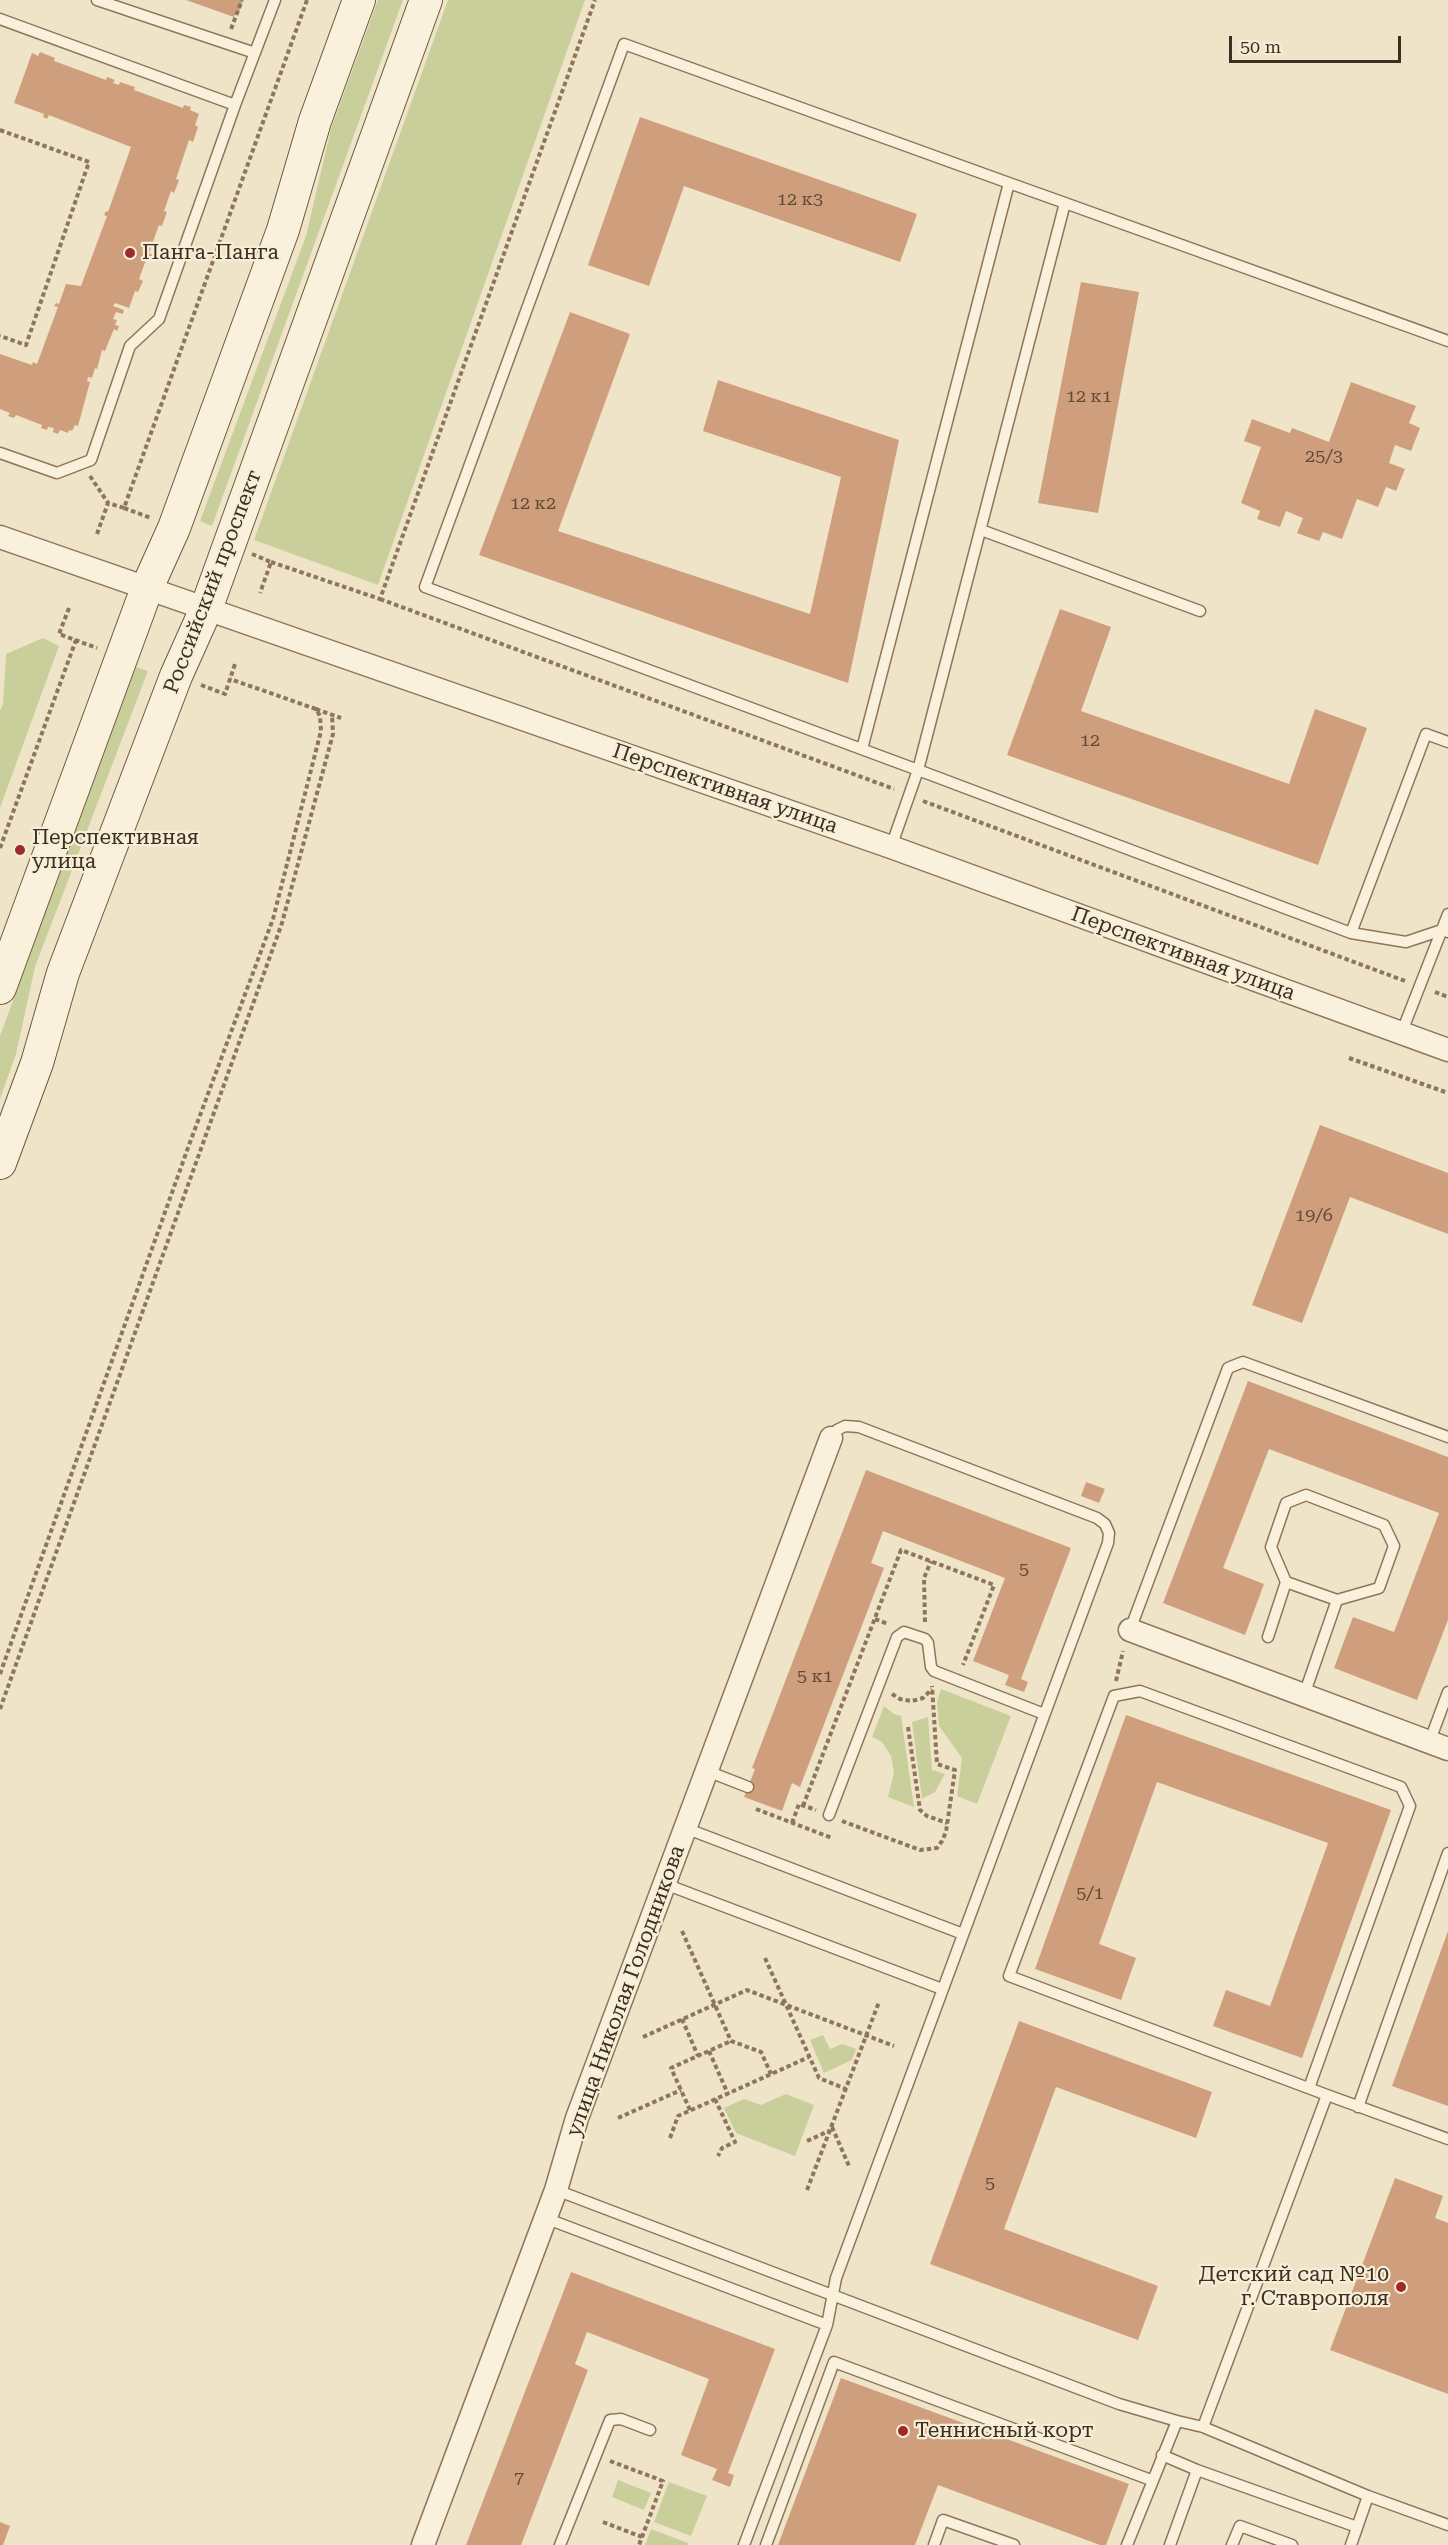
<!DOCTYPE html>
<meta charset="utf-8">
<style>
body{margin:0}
#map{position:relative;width:1448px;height:2545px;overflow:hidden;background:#f0e4c8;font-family:"Roboto Serif",serif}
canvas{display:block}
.scale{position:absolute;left:1229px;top:36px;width:172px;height:27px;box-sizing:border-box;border:3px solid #3d2e20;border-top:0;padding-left:8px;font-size:18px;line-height:21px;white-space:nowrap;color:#3d2e20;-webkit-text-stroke:4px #f7eed8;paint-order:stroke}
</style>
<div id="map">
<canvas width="1448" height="2545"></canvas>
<div class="scale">50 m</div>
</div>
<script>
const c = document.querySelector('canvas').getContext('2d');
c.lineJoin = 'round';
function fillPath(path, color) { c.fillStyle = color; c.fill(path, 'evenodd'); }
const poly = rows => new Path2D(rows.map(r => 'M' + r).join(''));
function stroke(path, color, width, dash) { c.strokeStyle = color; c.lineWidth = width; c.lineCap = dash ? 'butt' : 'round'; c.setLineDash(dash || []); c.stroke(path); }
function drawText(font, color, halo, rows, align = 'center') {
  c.font = font + ' "Roboto Serif",serif'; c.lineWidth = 4.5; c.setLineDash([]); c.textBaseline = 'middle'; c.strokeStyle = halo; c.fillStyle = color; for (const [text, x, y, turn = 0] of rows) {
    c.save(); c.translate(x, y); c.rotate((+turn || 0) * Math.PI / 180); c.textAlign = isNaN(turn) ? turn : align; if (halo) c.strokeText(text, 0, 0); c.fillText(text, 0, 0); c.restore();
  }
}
fillPath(poly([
 [378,0,403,0,212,526,200,521,306,236,331,129],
 [448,0,585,0,378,585,254,540],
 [43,638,59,646,0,808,0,711,3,704,6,654],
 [136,667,148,671,35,967,16,1054,0,1099,0,1036],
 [941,1689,1011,1716,977,1804,957,1796,962,1758,939,1726,937,1702],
 [884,1706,894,1714,901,1716,914,1807,888,1797,894,1773,891,1756,882,1742,872,1737],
 [928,1717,932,1770,945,1774,935,1792,922,1799,912,1722],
 [823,2035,830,2049,842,2044,856,2049,852,2060,824,2073,810,2040],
 [786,2094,814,2105,795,2156,736,2133,724,2108,744,2099,761,2105],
 [618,2480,651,2493,644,2510,612,2497],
 [669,2482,707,2496,691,2536,654,2522],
 [651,2529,688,2543,688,2545,645,2545]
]), '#c9cf9b');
fillPath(poly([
 [186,0,243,0,238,15,235,14,234,17],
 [40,52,55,58,54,61,106,80,107,77,115,80,113,83,119,85,120,82,135,87,134,90,183,108,184,105,191,107,190,110,199,114,195,125,198,127,193,142,189,140,176,179,179,180,174,193,171,191,164,211,167,212,162,226,159,225,149,253,152,255,150,261,146,260,139,279,143,281,138,292,135,291,129,308,115,303,113,306,124,310,123,314,116,312,113,319,117,320,115,325,119,326,117,331,114,329,105,351,102,350,97,369,95,368,92,378,88,377,87,381,90,382,78,426,75,425,72,431,69,430,68,433,60,430,58,434,53,432,54,428,48,427,47,430,41,428,42,425,16,415,14,418,8,416,10,413,0,409,0,354,32,365,33,362,37,364,58,307,54,306,56,303,59,304,66,284,81,286,107,216,104,215,106,211,108,212,131,147,49,115,47,119,43,117,44,114,14,103,32,53,38,56],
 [640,117,917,214,900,262,684,186,649,286,588,265],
 [1081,282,1139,292,1098,513,1038,503],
 [570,312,630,334,558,531,810,614,841,477,703,431,718,380,899,440,848,683,479,555],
 [1351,382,1416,406,1409,423,1420,428,1411,451,1395,445,1389,463,1405,469,1396,491,1386,487,1378,507,1357,499,1342,539,1323,532,1319,541,1297,533,1303,518,1286,511,1280,527,1257,519,1260,511,1241,503,1261,447,1244,441,1252,419,1290,433,1292,428,1329,442],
 [1060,609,1111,627,1081,711,1289,784,1315,709,1367,728,1318,865,1007,755],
 [1320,1125,1448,1173,1448,1234,1350,1197,1302,1323,1252,1305],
 [1248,1381,1448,1457,1448,1620,1417,1700,1334,1668,1353,1617,1394,1632,1439,1513,1269,1449,1223,1568,1264,1584,1245,1635,1163,1603],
 [866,1470,1071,1548,1021,1679,1028,1682,1024,1692,1005,1685,1009,1675,973,1661,1005,1578,883,1531,871,1563,884,1568,800,1787,792,1783,782,1811,744,1797,755,1769,752,1768],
 [1086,1482,1105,1489,1099,1503,1081,1496],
 [1126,1715,1391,1810,1302,2058,1213,2026,1226,1990,1270,2006,1328,1843,1157,1782,1099,1944,1136,1958,1121,2000,1035,1969],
 [1448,1931,1448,2106,1392,2086],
 [1019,2021,1212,2092,1196,2138,1056,2087,1004,2229,1158,2286,1138,2340,930,2264],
 [1395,2178,1443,2196,1435,2218,1448,2223,1448,2394,1330,2350],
 [571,2272,775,2349,728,2473,734,2475,730,2487,712,2480,717,2469,681,2455,709,2379,587,2332,575,2364,588,2370,521,2545,466,2545],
 [841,2378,1129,2484,1106,2545,1100,2545,938,2485,915,2545,778,2545],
 [0,2522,10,2526,3,2545,0,2545]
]), '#cf9f7d');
const service = poly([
 [97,0,255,53],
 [0,19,235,105,159,319,130,346,91,460,57,473,0,453],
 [235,105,275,0],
 [1065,203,918,770,425,587,624,44,1009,183,1065,203,1448,341],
 [981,530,1200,611],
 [862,749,1009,183],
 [891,847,918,770,1351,933,1406,942,1442,930,1448,932],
 [1351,933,1426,734,1448,742],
 [1401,1034,1448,914],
 [1286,1582,1337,1600],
 [1130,1630,1228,1368,1243,1362,1448,1437],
 [1268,1637,1286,1582,1271,1547,1286,1503,1306,1495,1384,1525,1394,1546,1379,1588,1337,1600,1304,1695],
 [1429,1743,1448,1692],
 [707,1771,748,1787],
 [829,1815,897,1637,904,1632,925,1639,928,1643,931,1667,934,1671,1044,1714],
 [685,1828,963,1934],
 [665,1884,942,1989],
 [1309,2088,1410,1806,1401,1787,1140,1691,1114,1696,1009,1976,1327,2095],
 [1358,2107,1448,1853],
 [556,2190,1119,2404,1177,2421],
 [545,2218,827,2325],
 [1203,2427,1327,2095,1448,2139],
 [1162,2455,1197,2470,1170,2545],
 [1197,2470,1357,2527],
 [560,2545,610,2420,621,2419,650,2430],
 [744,2545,827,2325,836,2278,1108,1543,1109,1533,1105,1524,1097,1518,859,1427,845,1426,837,1430,831,1438],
 [766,2545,834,2362,1151,2480],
 [934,2545,943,2520,1014,2545],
 [1127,2545,1177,2421,1203,2427,1368,2496,1448,2525],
 [1232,2545,1240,2526,1292,2545],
 [1351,2545,1368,2496]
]);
const minor = poly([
 [0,537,891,847,1448,1050],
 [1130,1630,1448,1749],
 [423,2545,556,2190,577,2118,831,1438]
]);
const secondary = poly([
 [0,988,147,588,174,528,283,230,315,121,359,0],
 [0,1163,37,1063,63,973,176,676,206,609,426,0]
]);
stroke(service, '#8d765c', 13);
stroke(minor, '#8d765c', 25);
stroke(secondary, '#6f573f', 34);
stroke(poly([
 [231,29,242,0],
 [0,130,89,162,26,345,0,336],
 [90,476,108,503],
 [124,508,151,518],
 [97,534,108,503,124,508,307,0],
 [252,554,271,562,260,593],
 [271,562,380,599,595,0],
 [380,599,894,789],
 [69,608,59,634,97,648],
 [201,685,225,694,235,664],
 [316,709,341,718],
 [923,801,1405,981],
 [0,848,76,640],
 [1435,992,1448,997],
 [1349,1058,1448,1093],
 [875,1619,888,1624],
 [925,1622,924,1578,931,1561],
 [0,1674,189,1145,273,919,321,731,320,716,316,709,230,679],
 [1116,1681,1123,1651],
 [892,1694,900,1699,912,1701,923,1698,932,1689],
 [0,1709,282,923,333,734,332,715],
 [908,1727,920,1810,927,1816,947,1823],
 [803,1806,901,1550,994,1585,963,1665],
 [756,1809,832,1838],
 [842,1821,920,1850,937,1848,942,1841,946,1832,955,1770,937,1764,932,1686],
 [792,1823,799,1804,816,1810],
 [682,1931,731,2041,761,2052,771,2074],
 [765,1958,819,2078,846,2089],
 [682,2019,698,2056],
 [643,2037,747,1990,894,2046],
 [709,2051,728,2094],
 [715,2099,735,2142,722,2148,718,2156],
 [690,2110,671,2068,731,2041],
 [618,2118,681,2090],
 [832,2127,849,2166],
 [670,2138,678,2116,809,2057],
 [807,2141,829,2131],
 [807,2190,879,2002],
 [610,2461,663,2481,639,2545],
 [603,2522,642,2537]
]), '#8d765c', 4, [4.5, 3]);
stroke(service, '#faf1dc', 10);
stroke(minor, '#faf1dc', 22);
stroke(secondary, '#faf1dc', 32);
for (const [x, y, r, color] of [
 [130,253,6,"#9e2a2b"],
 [20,850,6,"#9e2a2b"],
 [1401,2287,6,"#9e2a2b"],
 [903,2431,6,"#9e2a2b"]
]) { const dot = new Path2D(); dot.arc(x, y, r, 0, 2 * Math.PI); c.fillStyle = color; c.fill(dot); stroke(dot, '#f7eed8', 2); }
drawText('18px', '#624a37', null, [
 ["12 к3",800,200],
 ["12 к1",1089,397],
 ["25/3",1324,457],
 ["12 к2",533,504],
 ["12",1090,741],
 ["19/6",1314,1216],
 ["5",1024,1570],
 ["5 к1",815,1677],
 ["5/1",1090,1894],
 ["5",990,2184],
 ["7",519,2479]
]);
drawText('21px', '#3d2e20', '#f7eed8', [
 ["Панга-Панга",142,253],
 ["Перспективная",32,838],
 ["улица",32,862],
 ["Детский сад №10",1389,2275,"right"],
 ["г. Ставрополя",1389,2299,"right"],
 ["Теннисный корт",915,2431]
], 'left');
drawText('21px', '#3d2e20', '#f7eed8', [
 ["Российский проспект",213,582,-69],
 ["Перспективная улица",725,789,19],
 ["Перспективная улица",1183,954,20],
 ["улица Николая Голодникова",626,1991,-70]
]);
</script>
